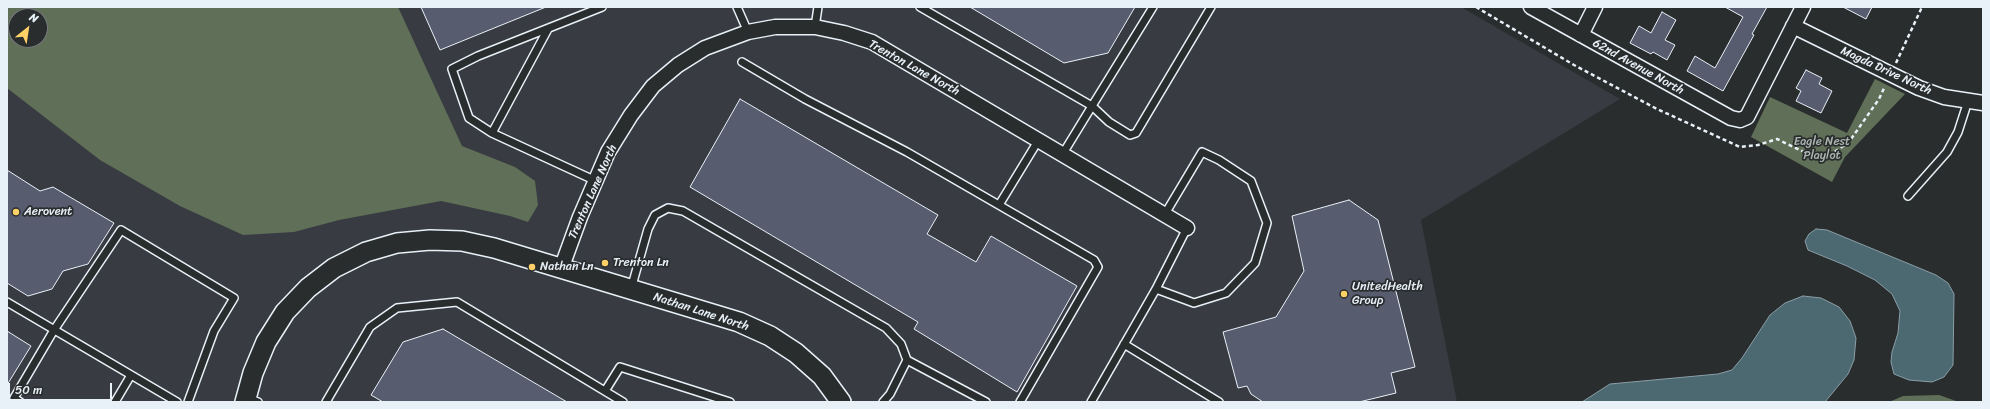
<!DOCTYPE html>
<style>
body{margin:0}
#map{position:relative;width:1990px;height:409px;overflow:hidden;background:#2a2d2e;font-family:Sriracha,sans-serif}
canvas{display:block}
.frame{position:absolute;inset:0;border:8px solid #e8f1f8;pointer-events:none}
.north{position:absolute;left:8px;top:8px;width:40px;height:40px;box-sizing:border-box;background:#2a2d2e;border:1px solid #767b7f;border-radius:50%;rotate:30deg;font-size:11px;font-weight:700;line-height:16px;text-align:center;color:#e8f1f8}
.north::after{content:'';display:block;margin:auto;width:14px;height:18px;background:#ffd166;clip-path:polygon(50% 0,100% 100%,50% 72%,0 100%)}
.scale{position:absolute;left:8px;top:383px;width:104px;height:18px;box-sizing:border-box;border:2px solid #e8f1f8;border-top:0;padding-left:5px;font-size:12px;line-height:14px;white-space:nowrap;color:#e8f1f8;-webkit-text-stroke:3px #2a2d2e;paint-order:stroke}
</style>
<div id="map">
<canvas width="1990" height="409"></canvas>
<div class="frame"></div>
<div class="north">N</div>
<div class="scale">50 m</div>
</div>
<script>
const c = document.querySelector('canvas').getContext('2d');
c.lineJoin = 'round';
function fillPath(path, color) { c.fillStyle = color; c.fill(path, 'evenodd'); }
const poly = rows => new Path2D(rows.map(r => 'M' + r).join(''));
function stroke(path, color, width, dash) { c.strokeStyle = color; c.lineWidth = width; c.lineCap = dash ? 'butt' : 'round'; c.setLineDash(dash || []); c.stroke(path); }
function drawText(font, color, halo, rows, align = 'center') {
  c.font = font + ' Sriracha,sans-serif'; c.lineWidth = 3.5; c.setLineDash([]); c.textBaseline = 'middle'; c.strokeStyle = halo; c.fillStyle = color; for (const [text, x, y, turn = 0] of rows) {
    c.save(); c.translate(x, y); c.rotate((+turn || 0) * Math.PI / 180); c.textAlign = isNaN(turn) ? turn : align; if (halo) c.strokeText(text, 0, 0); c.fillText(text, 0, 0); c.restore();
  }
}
fillPath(poly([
 [7,7,1461,7,1620,99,1421,220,1457,402,7,402],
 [16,16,40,16,40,40,16,40]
]), '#383b41');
fillPath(poly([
 [7,7,398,7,462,146,515,167,535,181,538,205,528,222,510,216,441,201,339,220,294,232,243,235,180,206,100,160,7,88],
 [16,16,40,16,40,40,16,40],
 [1875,79,1905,94,1845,157,1832,182,1751,137,1770,97,1847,133],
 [1939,395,1959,402,1889,402,1903,396]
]), '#606f57');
const water = poly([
 [1816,229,1827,230,1936,275,1948,283,1954,294,1953,365,1944,377,1932,382,1909,380,1894,374,1891,362,1892,352,1898,333,1900,311,1892,294,1875,280,1847,266,1808,250,1805,241,1809,234,1816,229],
 [1803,296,1821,298,1839,307,1850,321,1856,338,1854,360,1848,374,1825,402,1582,402,1610,384,1718,374,1732,370,1742,358,1770,315,1785,303,1803,296]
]);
fillPath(water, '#4c6871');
stroke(water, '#8a9fa7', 1);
const building = poly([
 [421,7,546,7,440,50,421,7],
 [970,7,1135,7,1108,53,1064,63,970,7],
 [1725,7,1767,7,1752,34,1754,35,1723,91,1687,71,1695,56,1715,68,1743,17,1725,7],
 [1843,7,1872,7,1866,19,1843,7],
 [1662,12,1676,20,1665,40,1675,45,1667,60,1653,52,1651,54,1630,43,1639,26,1651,33,1662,12],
 [1806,70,1822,78,1819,84,1832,91,1821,113,1796,101,1801,91,1796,88,1806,70],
 [740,99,938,215,927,234,976,262,991,236,1077,286,1017,392,914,329,918,322,690,187,740,99],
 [7,170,40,191,53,187,114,223,88,264,63,271,52,289,28,296,7,283,7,170],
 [1349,200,1378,220,1415,367,1391,373,1396,393,1359,402,1263,402,1251,394,1247,386,1238,388,1223,332,1276,317,1304,271,1292,216,1349,200],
 [443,329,567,402,383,402,371,395,403,342,443,329],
 [7,331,31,346,7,385,7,331]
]);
fillPath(building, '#575c6e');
stroke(building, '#e8f1f8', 1);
const lane = poly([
 [737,7,748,32],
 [920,7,1092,106,1153,7],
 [815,27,818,7],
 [742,62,805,99,907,152,1094,260,1098,267,1020,402],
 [492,133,548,29],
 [1062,155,1092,106,1109,122,1130,135,1136,133,1211,7],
 [596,181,492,133,469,118,452,69,478,56,602,7],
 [1908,196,1947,152,1958,132,1968,101],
 [999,205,1038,141],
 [631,289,648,229,655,215,668,208,683,211,886,328,901,344,907,360,890,394,883,402],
 [1156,289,1194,303,1226,293,1255,263,1267,223,1251,181,1219,160,1202,152,1165,214],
 [7,302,177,402],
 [1124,344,1219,402],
 [907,360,986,402],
 [605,391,620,367,730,402],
 [246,397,258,402],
 [20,402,14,398,54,330,121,230,234,298,214,331,188,402],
 [115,402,131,375],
 [326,402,370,327,397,308,457,302,623,402],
 [1091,402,1156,289,1187,228]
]);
const street = poly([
 [1531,7,1731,118,1740,120,1747,117,1803,7],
 [1793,26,1919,88,1944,97,1983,103],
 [1581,35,1595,7],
 [561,269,580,217,608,152,631,115,653,86,678,65,705,48,748,32,775,27,815,27,844,33,872,42,1187,228]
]);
const secondary = poly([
 [245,402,253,373,266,342,285,312,308,288,334,268,366,252,397,243,430,240,462,241,494,248,739,322,770,336,796,353,822,376,841,402]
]);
stroke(lane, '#e8f1f8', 10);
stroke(street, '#e8f1f8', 17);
stroke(secondary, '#e8f1f8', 22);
stroke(poly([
 [1476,7,1574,65,1657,109,1740,147,1758,145,1777,139,1802,151,1830,155,1849,142,1879,99,1885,86],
 [1896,63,1922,7]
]), '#e8f1f8', 2.5, [4, 3]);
stroke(lane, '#2a2d2e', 7);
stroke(street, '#2a2d2e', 14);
stroke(secondary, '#2a2d2e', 19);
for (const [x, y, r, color] of [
 [16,212,4,"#ffd166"],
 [605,263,4,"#ffd166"],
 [532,267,4,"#ffd166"],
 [1344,294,4,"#ffd166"]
]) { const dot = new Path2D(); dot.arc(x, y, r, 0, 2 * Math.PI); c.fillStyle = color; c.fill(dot); stroke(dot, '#2a2d2e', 1.5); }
drawText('12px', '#e8f1f8', '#2a2d2e', [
 ["62nd Avenue North",1638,67,29],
 ["Trenton Lane North",914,68,29],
 ["Magda Drive North",1886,71,25],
 ["Trenton Lane North",593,192,-66],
 ["Nathan Lane North",701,312,18]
]);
drawText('12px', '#abb6b0', '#2a2d2e', [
 ["Eagle Nest",1822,142],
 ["Playlot",1822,156]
]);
drawText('12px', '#e8f1f8', '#2a2d2e', [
 ["Aerovent",24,212],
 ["Trenton Ln",613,263],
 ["Nathan Ln",540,267],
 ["UnitedHealth",1352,287],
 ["Group",1352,301]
], 'left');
</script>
